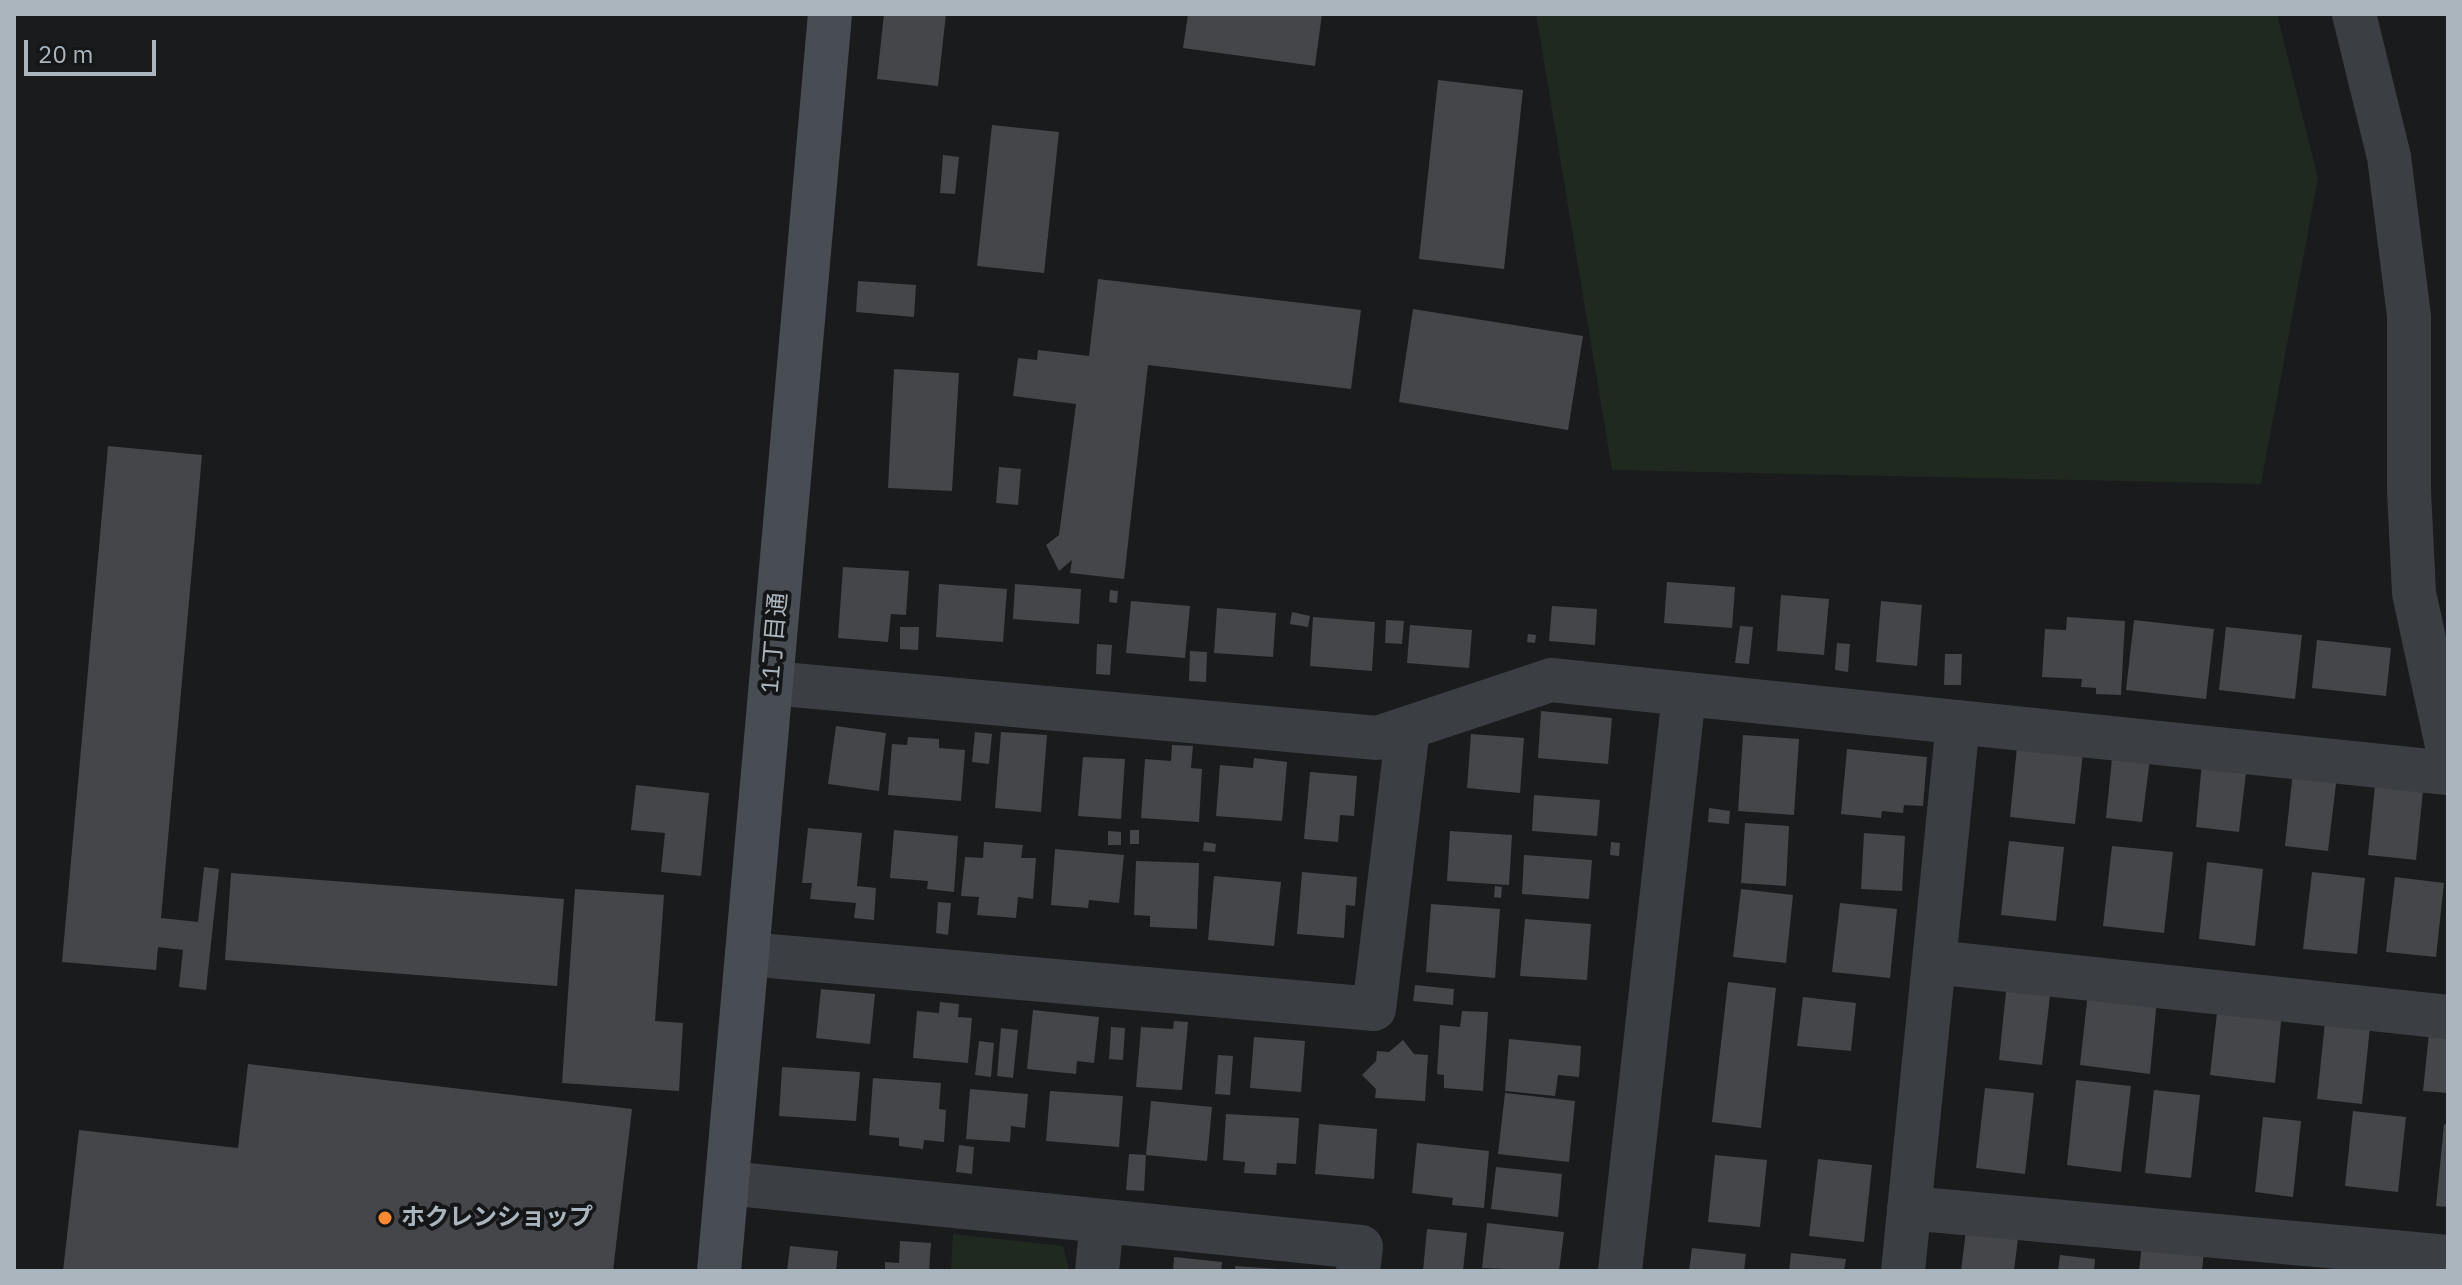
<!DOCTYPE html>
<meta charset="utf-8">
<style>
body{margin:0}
#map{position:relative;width:2462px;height:1285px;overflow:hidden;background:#1a1b1d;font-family:"IBM Plex Sans",sans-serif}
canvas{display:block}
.frame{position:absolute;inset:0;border:16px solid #abb5bd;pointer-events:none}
.scale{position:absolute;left:24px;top:40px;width:132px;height:36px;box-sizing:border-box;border:4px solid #abb5bd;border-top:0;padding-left:10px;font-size:24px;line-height:28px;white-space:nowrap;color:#abb5bd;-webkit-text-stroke:6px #151618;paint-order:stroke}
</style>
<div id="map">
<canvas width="2462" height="1285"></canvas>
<div class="frame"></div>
<div class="scale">20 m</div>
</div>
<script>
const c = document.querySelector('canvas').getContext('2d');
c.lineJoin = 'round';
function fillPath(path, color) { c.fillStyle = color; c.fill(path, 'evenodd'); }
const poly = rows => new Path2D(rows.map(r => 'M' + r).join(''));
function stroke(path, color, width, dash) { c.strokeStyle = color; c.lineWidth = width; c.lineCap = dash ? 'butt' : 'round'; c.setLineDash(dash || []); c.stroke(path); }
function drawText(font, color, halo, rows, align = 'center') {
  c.font = font + ' "IBM Plex Sans","Noto Sans JP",sans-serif'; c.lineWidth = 8; c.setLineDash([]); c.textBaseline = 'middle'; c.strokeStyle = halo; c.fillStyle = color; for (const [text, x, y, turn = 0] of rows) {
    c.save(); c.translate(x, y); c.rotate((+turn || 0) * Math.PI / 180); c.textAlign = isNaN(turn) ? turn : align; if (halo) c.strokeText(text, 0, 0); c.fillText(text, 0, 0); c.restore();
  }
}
fillPath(poly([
 [1536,14,2277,14,2318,178,2261,484,1612,470],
 [953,1234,1063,1246,1069,1271,951,1271]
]), '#20291f');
fillPath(poly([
 [884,14,946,14,938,86,877,79],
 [1188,14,1322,14,1315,66,1183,48],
 [1438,80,1523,90,1504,269,1419,259],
 [992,125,1059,132,1044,273,977,266],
 [943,155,959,157,955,194,940,193],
 [1098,279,1361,310,1351,389,1148,365,1124,579,1070,573,1072,560,1059,571,1046,545,1059,535,1076,404,1013,396,1018,358,1037,360,1038,350,1089,356],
 [858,281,916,285,914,317,856,312],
 [1413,309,1583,336,1568,430,1399,402],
 [894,369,959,373,952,491,888,488],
 [108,446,202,455,161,918,198,922,204,867,219,869,206,990,179,987,183,950,158,947,156,970,62,962],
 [999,467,1021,469,1018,505,996,503],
 [843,567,909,571,906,615,891,614,888,642,838,638],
 [1667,582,1735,587,1732,628,1664,623],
 [939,584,1007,589,1003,642,936,637],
 [1015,584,1081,589,1079,624,1013,619],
 [1110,590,1118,591,1117,603,1109,602],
 [1781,595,1829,599,1824,655,1777,651],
 [1131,601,1190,606,1185,658,1126,653],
 [1881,601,1922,605,1917,666,1876,662],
 [1552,606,1597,609,1595,645,1549,641],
 [1217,608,1276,613,1273,657,1214,653],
 [1292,612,1310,616,1308,627,1290,624],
 [1313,617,1375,622,1372,671,1310,666],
 [2067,617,2125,621,2121,695,2096,694,2096,688,2081,687,2082,679,2042,677,2045,629,2066,630],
 [1386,620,1404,621,1402,644,1385,643],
 [2134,620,2214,629,2206,699,2126,690],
 [1410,625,1472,630,1469,668,1407,663],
 [1740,626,1753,627,1749,664,1735,663],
 [900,627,919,627,918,650,900,649],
 [2226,627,2302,635,2295,699,2219,690],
 [1528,634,1536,635,1535,643,1527,642],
 [2317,640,2391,648,2386,696,2312,688],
 [1837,643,1850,644,1848,672,1835,670],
 [1097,644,1112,645,1110,675,1096,674],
 [1190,651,1207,652,1206,682,1189,681],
 [1945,654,1962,654,1961,685,1944,685],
 [1541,711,1612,718,1608,764,1538,758],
 [836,726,886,733,879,791,828,784],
 [975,732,992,734,989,764,972,762],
 [1001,732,1047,735,1041,812,995,808],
 [1471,734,1524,738,1520,793,1467,788],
 [1743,735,1799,739,1794,815,1738,811],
 [908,737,939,739,939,748,965,750,961,801,888,795,892,744,907,745],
 [2018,737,2084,744,2075,824,2010,817],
 [2114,738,2152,743,2142,822,2106,818],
 [1172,745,1193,746,1191,768,1202,769,1199,822,1141,818,1145,759,1171,761],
 [1847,749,1927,757,1923,806,1904,805,1903,813,1882,811,1881,818,1841,814],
 [2203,751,2248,756,2239,832,2196,827],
 [1083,757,1125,759,1121,819,1078,816],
 [1254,758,1287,762,1282,821,1216,816,1220,765,1253,768],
 [2294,762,2338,767,2328,851,2285,846],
 [1310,772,1357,776,1354,816,1340,815,1338,842,1304,839],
 [2376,776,2424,781,2416,860,2368,855],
 [636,785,709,793,701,876,661,872,665,833,631,830],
 [1534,795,1600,800,1597,836,1532,831],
 [1709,808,1730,811,1729,824,1708,822],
 [1745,823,1789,826,1786,886,1741,883],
 [808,828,862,833,857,886,876,888,874,920,854,918,856,903,810,899,812,883,802,883],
 [894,830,958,836,954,892,927,889,928,881,890,878],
 [1130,830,1139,830,1139,844,1130,844],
 [1108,831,1121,832,1121,845,1108,845],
 [1450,831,1512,835,1509,885,1447,881],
 [1864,833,1905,836,1902,891,1861,889],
 [2009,841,2064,847,2056,921,2001,915],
 [984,842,1023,845,1021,858,1036,858,1033,899,1018,897,1016,918,977,915,979,897,961,896,965,857,983,858],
 [1204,842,1216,844,1215,852,1203,851],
 [1611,842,1620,843,1619,856,1610,855],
 [2112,846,2173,852,2164,933,2103,926],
 [1055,849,1124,855,1119,903,1089,900,1088,908,1051,905],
 [1524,855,1592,860,1589,899,1522,894],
 [1136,861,1199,863,1197,929,1150,927,1150,916,1134,915],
 [2207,862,2263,869,2255,946,2199,939],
 [1302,872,1357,877,1355,906,1346,905,1344,938,1297,934],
 [2312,872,2365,878,2357,954,2303,949],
 [231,873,564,899,557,986,225,960],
 [1214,876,1281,882,1274,946,1208,940],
 [2395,877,2444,883,2436,957,2386,952],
 [1495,886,1502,887,1501,898,1494,897],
 [575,889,664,895,655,1021,683,1023,679,1091,562,1083],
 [1741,889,1793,895,1786,963,1733,957],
 [938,902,951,903,948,935,936,933],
 [1840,903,1897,909,1890,978,1832,972],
 [1431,904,1500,909,1495,978,1426,972],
 [1525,919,1591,924,1587,980,1520,976],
 [1728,982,1776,988,1761,1128,1712,1122],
 [2007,982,2051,987,2042,1065,1999,1060],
 [1415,985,1454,989,1453,1005,1413,1001],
 [821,989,875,994,870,1044,816,1038],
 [2088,992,2157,999,2150,1074,2080,1065],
 [1803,997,1856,1003,1851,1051,1797,1046],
 [940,1002,959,1004,958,1017,972,1018,968,1063,913,1058,917,1011,939,1013],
 [2218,1004,2282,1012,2275,1083,2210,1075],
 [1033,1010,1099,1017,1094,1063,1077,1061,1076,1074,1027,1069],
 [1462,1011,1488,1012,1483,1091,1444,1088,1444,1075,1437,1074,1440,1025,1460,1027],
 [1174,1021,1188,1022,1182,1090,1136,1087,1141,1027,1173,1029],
 [2325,1022,2370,1027,2362,1104,2317,1099],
 [2430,1024,2448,1026,2448,1093,2423,1091],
 [1111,1027,1125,1028,1123,1060,1109,1059],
 [1001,1028,1018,1030,1013,1078,997,1076],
 [1254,1037,1305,1041,1301,1092,1250,1088],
 [1509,1039,1581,1046,1579,1077,1558,1075,1555,1096,1505,1091],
 [1403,1040,1414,1054,1428,1055,1425,1101,1375,1098,1376,1089,1362,1075,1376,1061,1377,1051,1389,1052],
 [979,1041,994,1043,991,1077,975,1075],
 [1218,1055,1233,1056,1230,1095,1215,1094],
 [248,1064,632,1109,613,1271,63,1271,79,1130,238,1148],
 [782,1067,860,1072,856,1121,779,1116],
 [873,1078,941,1083,939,1109,946,1110,944,1142,924,1140,923,1149,899,1146,899,1138,869,1135],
 [2076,1080,2131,1086,2121,1172,2067,1165],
 [1985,1088,2034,1093,2025,1174,1976,1168],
 [970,1089,1028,1094,1025,1128,1011,1126,1010,1142,966,1139],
 [2154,1090,2200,1095,2191,1178,2145,1173],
 [1050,1091,1123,1096,1119,1147,1046,1141],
 [1505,1093,1575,1101,1569,1162,1498,1154],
 [1151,1101,1212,1107,1207,1161,1146,1155],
 [2353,1111,2406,1117,2398,1192,2345,1186],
 [1226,1114,1299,1118,1296,1164,1277,1163,1276,1175,1244,1173,1245,1162,1223,1160],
 [2263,1117,2301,1121,2293,1197,2255,1192],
 [1319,1124,1377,1129,1374,1179,1315,1174],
 [2444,1124,2448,1125,2448,1207,2436,1206],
 [1417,1143,1489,1151,1484,1208,1452,1205,1453,1198,1412,1193],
 [959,1145,974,1147,972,1174,956,1172],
 [1129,1154,1146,1155,1144,1191,1126,1190],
 [1715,1155,1767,1160,1760,1227,1708,1222],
 [1818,1159,1872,1165,1864,1242,1809,1236],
 [1496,1167,1562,1174,1558,1217,1491,1209],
 [1487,1223,1564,1232,1559,1271,1482,1268],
 [1427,1229,1467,1233,1463,1271,1423,1271],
 [1966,1231,2018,1238,2014,1271,1961,1271],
 [900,1241,931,1243,929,1271,885,1271,885,1262,899,1263],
 [2142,1244,2204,1251,2202,1271,2139,1271],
 [790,1246,838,1251,836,1271,787,1271],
 [1692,1248,1746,1254,1744,1271,1689,1271],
 [1791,1253,1846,1259,1844,1271,1789,1271],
 [2060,1255,2095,1259,2094,1271,2058,1271],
 [1174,1257,1222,1262,1221,1271,1173,1271],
 [1235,1266,1278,1269,1278,1271,1235,1271]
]), '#44464a');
stroke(poly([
 [2354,14,2389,157,2409,316,2409,491,2414,593,2448,750],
 [771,683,1377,738,1551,680,2448,773],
 [747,954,1374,1009,1408,728],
 [1934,962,2448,1017],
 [727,1183,1361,1247,1358,1271],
 [1909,1208,2448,1257],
 [1097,1271,1102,1221],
 [1620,1271,1684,694],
 [1903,1271,1958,722]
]), '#3b3e42', 44);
stroke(poly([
 [719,1271,830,14]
]), '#484d53', 44);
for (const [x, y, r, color] of [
 [385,1218,8,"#ff8930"]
]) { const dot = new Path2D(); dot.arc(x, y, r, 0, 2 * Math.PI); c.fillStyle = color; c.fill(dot); stroke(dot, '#151618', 3); }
drawText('24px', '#abb5bd', '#151618', [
 ["11丁目通",775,643,-85]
]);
drawText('bold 24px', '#abb5bd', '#151618', [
 ["ホクレンショップ",401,1218]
], 'left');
</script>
